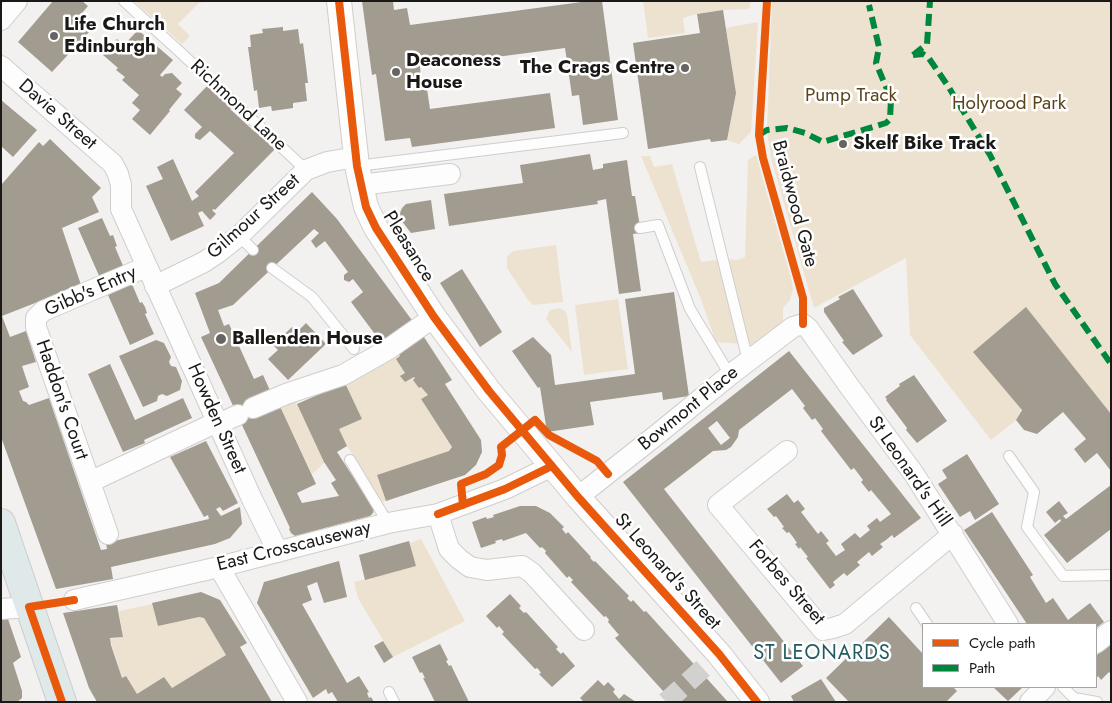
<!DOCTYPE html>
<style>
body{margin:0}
#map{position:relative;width:1112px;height:703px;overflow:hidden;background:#f2f1ef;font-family:Jost,sans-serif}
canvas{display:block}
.frame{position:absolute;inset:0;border:2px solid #1a1918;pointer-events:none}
.legend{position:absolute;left:922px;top:623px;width:175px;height:65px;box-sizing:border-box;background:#fff;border:1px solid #a3a3a3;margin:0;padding:6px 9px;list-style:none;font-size:15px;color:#1a1918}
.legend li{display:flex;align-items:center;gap:10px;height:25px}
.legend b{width:25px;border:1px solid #a3a3a3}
</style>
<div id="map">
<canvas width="1112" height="703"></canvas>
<div class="frame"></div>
<ul class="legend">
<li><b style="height:6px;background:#e8590c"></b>Cycle path</li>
<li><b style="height:6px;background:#00873e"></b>Path</li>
</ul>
</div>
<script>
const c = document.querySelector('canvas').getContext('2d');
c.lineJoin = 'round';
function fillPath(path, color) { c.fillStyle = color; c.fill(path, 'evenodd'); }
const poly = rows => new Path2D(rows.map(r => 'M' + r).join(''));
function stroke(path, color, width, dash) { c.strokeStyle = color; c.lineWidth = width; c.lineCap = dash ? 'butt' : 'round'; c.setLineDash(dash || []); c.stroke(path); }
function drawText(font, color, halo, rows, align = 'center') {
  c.font = font + ' Jost,sans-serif'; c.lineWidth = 5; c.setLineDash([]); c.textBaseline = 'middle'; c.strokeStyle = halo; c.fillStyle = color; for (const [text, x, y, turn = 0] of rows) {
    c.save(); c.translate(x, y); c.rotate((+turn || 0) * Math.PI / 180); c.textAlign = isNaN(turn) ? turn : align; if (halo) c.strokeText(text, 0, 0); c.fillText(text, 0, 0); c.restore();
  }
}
fillPath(poly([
 [134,1,209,1,199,3,178,24,190,36,182,44],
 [643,1,751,1,749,9,723,10,697,14,683,18,685,33,648,38],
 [772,1,1111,1,1111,415,1051,341,1016,420,991,440,910,335,906,258,814,308,771,158,767,130],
 [758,22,751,132,739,144,727,140,736,93,726,28],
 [756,155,791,278,793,289,790,300,783,308,783,325,755,345,716,342,700,297,641,156,650,156,654,167,672,164,701,262,724,259,738,260,745,257,748,160],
 [556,245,563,302,533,305,528,300,507,268,507,256,513,251],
 [618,299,628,369,584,375,575,305],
 [560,308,565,311,567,315,572,352,546,319,550,310],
 [396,349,400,356,405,373,401,376,405,382,414,377,419,388,421,387,428,395,421,399,452,447,449,451,377,475,386,501,382,502,347,446,339,429,362,419,345,383],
 [294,398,325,462,312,474,278,402],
 [421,539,465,621,393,657,358,598,354,582,416,566,410,543],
 [152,604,158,626,199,617,204,618,226,655,172,688,164,678,137,694,126,676,122,678,110,639,123,637,119,611]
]), '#ede2cf');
fillPath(poly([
 [53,1,82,1,88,6,77,19,90,31,52,72,18,42],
 [362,1,393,1,394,10,407,8,410,25,589,1,602,1,618,120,583,125,579,95,572,96,565,48,420,67,421,79,409,80,411,91,427,89,430,109,550,93,555,128,412,147,410,138,385,141,376,74,372,75],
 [723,10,736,93,727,140,711,142,710,139,648,149,633,43,700,33,697,14],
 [283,27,283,31,298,29,300,44,303,43,306,66,308,83,305,83,307,101,293,103,293,108,272,111,271,106,259,108,257,90,254,91,248,47,251,47,250,35,263,33,262,29],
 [138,30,173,60,160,75,162,77,165,74,172,73,182,83,176,89,182,94,169,110,170,111,150,135,132,119,140,110,132,103,139,95,122,80,125,77,116,70,118,68,103,55,117,39,124,45],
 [208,85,232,107,230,109,255,132,257,130,276,148,215,210,214,209,212,210,216,214,210,220,202,211,198,213,204,226,171,241,146,186,163,179,157,167,173,159,192,201,199,196,195,192,234,153,210,131,200,140,195,138,195,134,202,127,184,110],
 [1,100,37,130,13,157,1,146],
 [50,139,101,188,92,197,99,212,62,228,81,285,2,316,10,337,26,331,36,362,22,366,29,387,19,391,23,401,26,402,29,405,49,398,101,550,107,549,106,543,209,519,208,515,204,517,170,457,206,441,238,503,223,511,220,507,216,509,221,516,240,507,242,524,230,538,215,544,111,567,113,579,56,589,1,437,1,185,39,142,43,146],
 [590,154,593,170,603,168,603,164,627,160,632,196,635,196,641,233,633,234,641,291,619,294,606,199,597,201,598,204,449,226,444,194,523,183,520,165],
 [312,192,337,219,414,323,383,345,351,302,363,292,353,279,349,282,344,280,344,275,348,272,325,241,316,248,311,241,319,233,314,229,233,305,218,310,224,326,229,324,254,379,263,375,272,395,278,402,316,484,297,493,302,503,339,496,331,483,336,480,324,462,297,404,345,383,362,419,339,429,347,446,337,452,374,509,373,513,370,516,295,536,291,533,289,529,290,528,201,337,210,333,195,293,219,283],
 [431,200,435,229,411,233,401,220,400,213,402,208,406,204],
 [102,218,110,236,113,235,117,246,115,247,124,268,100,278,78,228],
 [462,269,502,332,480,347,440,283],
 [132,284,140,303,142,302,145,307,147,313,145,314,154,334,130,345,108,295],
 [853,289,883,336,853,355,842,342,844,341,824,312,824,308,840,299,838,297],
 [674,292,689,396,663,400,662,392,590,402,594,425,547,432,540,387,538,388,512,351,533,337,551,355,555,385,635,374,625,299],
 [1026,307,1111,414,1111,471,1097,453,1085,463,1074,449,1086,439,1063,412,1037,434,1024,430,1016,420,1022,410,973,352],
 [306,323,326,344,288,380,268,359,278,350,273,345,292,327,297,332],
 [420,331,452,380,445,384,481,440,482,452,476,465,465,475,386,501,377,475,449,451,452,447,421,399,428,395,421,387,419,388,413,380,415,378,414,377,405,382,400,376,405,373,396,359,400,356,396,349],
 [156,340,164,343,171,357,169,362,171,366,176,367,182,381,180,390,167,396,162,394,158,396,157,401,143,407,119,356],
 [789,351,921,518,894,538,892,535,886,540,880,544,883,547,872,556,869,552,857,562,860,565,847,576,844,573,833,582,835,585,830,589,806,558,808,557,800,547,799,549,795,544,797,543,793,537,789,532,787,533,782,528,784,527,776,516,774,517,767,509,787,494,794,503,798,500,805,509,801,512,818,534,821,531,829,541,826,543,836,556,845,550,841,544,855,533,860,538,870,530,867,526,877,518,880,522,891,514,871,490,869,492,861,482,863,480,854,468,851,470,821,431,823,429,815,418,812,420,803,408,805,406,792,389,739,430,738,437,731,447,726,450,713,451,664,489,803,666,781,683,623,482],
 [717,421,730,438,721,445,708,428],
 [110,364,135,420,183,398,192,418,144,440,145,443,123,452,88,374],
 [914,375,947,421,917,443,906,430,907,428,886,400,887,399,885,397,900,386,899,384],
 [967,454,999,504,975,520,970,511,960,517,938,484,947,478,942,470],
 [1111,485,1111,529,1067,563,1044,535,1061,521,1060,519,1055,523,1046,512,1059,501,1068,513,1063,516,1066,519],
 [520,506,536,506,550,513,564,527,562,529,566,534,568,532,591,557,590,558,594,562,595,561,629,596,627,598,631,602,633,600,644,612,646,611,728,702,673,702,615,638,619,635,608,622,609,620,606,616,604,617,571,582,573,580,569,576,567,578,545,553,546,551,542,547,540,548,526,533,503,541,502,539,495,541,496,543,481,548,472,522,486,517,487,519,494,517,493,515],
 [992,512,1033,575,1030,577,1046,603,1053,598,1068,620,1090,603,1104,622,1096,628,1096,624,1027,624,964,530],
 [409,541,416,566,365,580,359,555],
 [339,561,347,597,324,603,317,582,307,586,312,600,302,604,347,683,359,676,369,692,367,693,369,698,371,697,374,702,338,702,332,692,328,694,326,689,313,698,257,603,264,582],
 [201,592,220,600,247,643,240,647,272,702,97,702,89,688,63,613,117,605,123,637,110,638,111,645,122,678,126,676,137,694,164,677,172,688,226,655,204,618,199,617,158,626,152,603],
 [510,594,521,606,519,608,524,613,526,612,558,647,556,649,561,654,563,652,575,666,552,687,539,674,541,673,539,670,537,668,535,669,502,634,504,632,499,626,497,628,486,616],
 [889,617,923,654,923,687,953,687,957,691,946,702,849,702,826,678],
 [8,619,21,657,13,663,22,691,22,698,17,702,1,702,1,620],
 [383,641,393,657,384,663,374,646],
 [1111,642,1111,674,1109,672,1101,680,1098,676,1096,679,1096,656],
 [440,644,448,660,446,661,449,666,451,665,469,702,435,702,423,678,425,678,422,672,420,673,412,657],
 [821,679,836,702,794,702,791,696],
 [598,680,604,686,608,682,615,689,613,692,619,699,624,694,636,702,584,702,580,698],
 [993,687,1023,687,1008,701]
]), '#a19b90');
stroke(poly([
 [666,702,719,654]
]), '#d2d1cf', 20, [20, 10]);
const service = poly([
 [124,1,180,52,306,170],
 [357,166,623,133],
 [700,167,748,361],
 [640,228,658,225,690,309,730,375],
 [239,236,253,250],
 [272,268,312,297,354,349],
 [1009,456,1034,492,1027,527,1063,576,1111,575],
 [350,460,388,523],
 [916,608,927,624],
 [1063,687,1074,698,1097,702],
 [389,692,394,702]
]);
const minor = poly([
 [1,20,17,1],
 [1,66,113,164,118,174,121,185,121,209,252,499,278,552],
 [360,185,450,174],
 [146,267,43,311,36,318,36,327,90,482,217,422],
 [155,286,204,262,219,252,239,236,306,170,327,162,356,157],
 [253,408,286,394,343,375,387,350,434,317],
 [218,424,238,415],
 [787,451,718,505,823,630,833,628,845,624,953,534],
 [90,482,108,534],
 [578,497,659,433,730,375,793,327,803,324,808,328,849,386,914,474,1008,624],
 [438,514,449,549,459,559,470,567,487,570,522,566,532,573,584,630],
 [219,567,297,702],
 [74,600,219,567,388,523,438,514,505,489,552,466],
 [1,609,29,607],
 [1096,643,1111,631],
 [1030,702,1045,687]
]);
const tertiary = poly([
 [339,1,357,166,366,207,376,228,434,317,489,391,578,497,719,654,757,702]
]);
const primary = poly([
 [1,523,62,702]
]);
stroke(service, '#cfcecd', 12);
stroke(minor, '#cfcecd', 22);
stroke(tertiary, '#cfcecd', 26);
stroke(primary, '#cccccb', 30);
stroke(service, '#fdfdfd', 10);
stroke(minor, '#fdfdfd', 20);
stroke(tertiary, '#fdfdfd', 24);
stroke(primary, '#e0e9ea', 28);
stroke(poly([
 [913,55,923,54,928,57,948,86,990,155,1055,284,1111,364],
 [913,55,927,44,930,1],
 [759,135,767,130,787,128,805,133,823,142,886,123,890,119,891,99,876,63,879,47,869,5]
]), '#00873e', 6, [12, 6]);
stroke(poly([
 [339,1,357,166,366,207,376,228,434,317,489,391,578,497,719,654,757,702],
 [767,1,759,135,763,158,803,298,803,324],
 [463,505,461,484,486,474,499,465,502,455,501,447,535,420,549,435,597,461,608,474],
 [438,514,505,489,552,466],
 [62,702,29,607,74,600]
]), '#e8590c', 8);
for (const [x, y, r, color] of [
 [54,36,5,"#666563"],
 [685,68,5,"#666563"],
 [396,72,5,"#666563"],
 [843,144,5,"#666563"],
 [221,339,6,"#666563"]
]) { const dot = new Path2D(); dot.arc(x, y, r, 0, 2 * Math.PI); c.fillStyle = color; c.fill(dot); stroke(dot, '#fff', 2); }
drawText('bold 19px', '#1a1918', '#fff', [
 ["Life Church",64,25],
 ["Edinburgh",64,47],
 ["Deaconess",406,61],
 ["House",406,83],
 ["The Crags Centre",675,68,"right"],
 ["Skelf Bike Track",853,144],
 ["Ballenden House",232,339]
], 'left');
drawText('19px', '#5a451b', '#fff', [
 ["Pump Track",851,96],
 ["Holyrood Park",1009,104]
]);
drawText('19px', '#1a1918', '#fff', [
 ["Richmond Lane",238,106,43],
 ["Davie Street",57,115,41],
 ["Braidwood Gate",794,204,75],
 ["Gilmour Street",254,217,-42],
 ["Pleasance",408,247,58],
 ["Gibb's Entry",91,292,-24],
 ["Haddon's Court",61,400,71],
 ["Bowmont Place",689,409,-39],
 ["Howden Street",216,419,66],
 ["St Leonard's Hill",909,472,55],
 ["East Crosscauseway",294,547,-14],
 ["St Leonard's Street",667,572,48],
 ["Forbes Street",786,583,49]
]);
c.letterSpacing = '1px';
drawText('20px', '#225c61', '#fff', [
 ["ST LEONARDS",822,654]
]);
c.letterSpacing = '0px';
</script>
